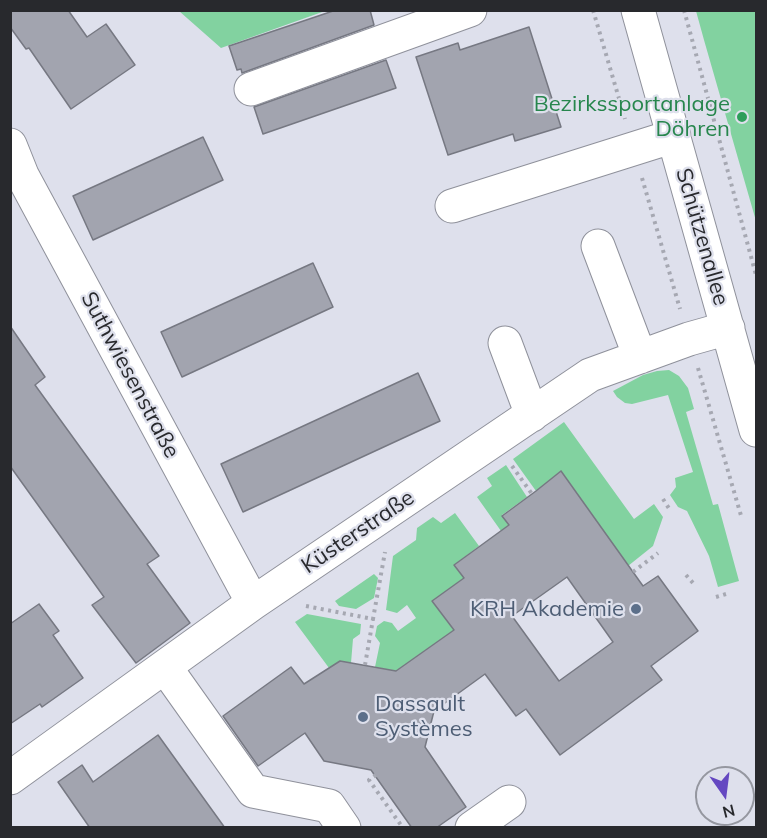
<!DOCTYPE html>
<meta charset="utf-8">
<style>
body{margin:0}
#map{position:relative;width:767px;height:838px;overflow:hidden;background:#dee0ec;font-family:Mulish,sans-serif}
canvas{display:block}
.frame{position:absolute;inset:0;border:12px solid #28292d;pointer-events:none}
.north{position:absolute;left:695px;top:766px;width:60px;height:60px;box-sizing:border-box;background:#dee0ec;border:2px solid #9597a0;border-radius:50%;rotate:166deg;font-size:16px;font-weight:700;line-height:24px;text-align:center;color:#28292d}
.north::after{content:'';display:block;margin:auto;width:21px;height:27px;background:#6548c1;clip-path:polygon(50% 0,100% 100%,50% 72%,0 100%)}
</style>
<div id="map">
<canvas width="767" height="838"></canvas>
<div class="frame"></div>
<div class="north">N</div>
</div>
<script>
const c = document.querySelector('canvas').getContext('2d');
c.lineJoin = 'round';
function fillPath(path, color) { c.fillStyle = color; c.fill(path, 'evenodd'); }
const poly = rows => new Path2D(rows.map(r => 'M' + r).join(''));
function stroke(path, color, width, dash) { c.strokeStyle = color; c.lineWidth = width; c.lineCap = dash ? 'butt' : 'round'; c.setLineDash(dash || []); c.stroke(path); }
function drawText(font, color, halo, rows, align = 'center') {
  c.font = font + ' Mulish,sans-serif'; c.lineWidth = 4.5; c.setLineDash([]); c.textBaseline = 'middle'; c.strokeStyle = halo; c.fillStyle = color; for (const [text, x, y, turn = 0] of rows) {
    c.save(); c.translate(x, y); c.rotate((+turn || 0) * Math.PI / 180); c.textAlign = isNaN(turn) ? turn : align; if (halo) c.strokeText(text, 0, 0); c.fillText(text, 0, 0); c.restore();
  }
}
fillPath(poly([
 [179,11,325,11,221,48],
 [696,11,756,11,756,221,704,40],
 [669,370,679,376,688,388,694,409,686,412,713,505,718,504,739,581,718,587,709,556,687,511,678,507,670,495,676,487,675,478,693,472,668,395,632,404,625,403,617,397,613,391,643,375,657,371],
 [564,422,634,519,654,504,663,517,653,546,628,566,561,471,536,491,513,459],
 [506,465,527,497,502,515,509,525,501,531,477,497,492,486,487,478],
 [455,513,479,546,454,565,464,578,433,601,454,630,396,671,375,667,380,643,375,636,377,626,384,621,392,623,398,631,416,618,407,605,397,613,386,610,393,556,416,540,417,528,433,517,441,523],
 [374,574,378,578,374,598,356,609,339,606,335,601],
 [307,614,361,624,360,634,353,639,351,663,336,664,329,668,295,622]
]), '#82d2a0');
const building = poly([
 [10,10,68,10,87,37,106,24,135,65,71,109,29,48,26,49,10,27,10,10],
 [336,10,370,10,374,25,242,73,241,69,237,70,229,46,336,10],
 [529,27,561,127,515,141,513,134,448,155,416,57,458,43,460,50,529,27],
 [386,60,396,88,263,134,254,107,386,60],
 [203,137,223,180,93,240,73,196,203,137],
 [313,263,333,307,182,377,161,332,313,263],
 [10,326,45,377,35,385,159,556,147,564,190,623,136,663,92,605,104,597,10,466,10,326],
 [418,373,440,421,243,512,221,464,418,373],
 [561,471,643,586,658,576,698,631,651,666,662,680,560,755,526,709,516,716,485,674,434,711,425,747,466,807,436,828,412,828,371,770,324,761,305,733,258,766,223,716,291,667,304,684,340,661,396,671,454,630,432,601,464,578,454,565,509,525,502,516,536,491,561,471],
 [567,577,613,642,559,681,512,616,567,577],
 [39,604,59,631,53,635,83,678,42,707,40,704,10,724,10,624,39,604],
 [158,735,225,828,90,828,58,782,82,765,93,782,158,735]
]);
fillPath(building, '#a2a4af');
stroke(building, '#767882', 1.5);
const minor = poly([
 [638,10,756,430],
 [251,89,470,10],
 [10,145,22,175,253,603],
 [452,206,674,136],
 [598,246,640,357],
 [505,343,532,415],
 [165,667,253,791,329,806,344,828],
 [10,778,253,603,590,375,689,339,728,328],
 [472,828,509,802]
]);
stroke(minor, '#8f919b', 35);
stroke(poly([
 [593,10,625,119],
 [684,10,756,275],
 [642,178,680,309],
 [698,368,742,519],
 [512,466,532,494],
 [663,499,670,510],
 [633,572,658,553],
 [686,575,693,583],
 [716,597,726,594],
 [306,606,373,619,385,552],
 [365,665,373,619],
 [376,775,369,780,403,828]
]), '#a6a8b2', 4, [3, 4.5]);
stroke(minor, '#fff', 33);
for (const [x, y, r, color] of [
 [742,117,6,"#2e9e5b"],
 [636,609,6,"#5c6f8a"],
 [363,717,6,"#5c6f8a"]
]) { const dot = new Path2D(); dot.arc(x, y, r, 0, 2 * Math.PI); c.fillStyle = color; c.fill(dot); stroke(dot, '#dee0ec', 2); }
drawText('22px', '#27864d', '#dee0ec', [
 ["Bezirkssportanlage",730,104],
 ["Döhren",730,129]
], 'right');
drawText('22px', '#28292d', '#dee0ec', [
 ["Schützenallee",702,237,74],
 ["Suthwiesenstraße",130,375,62],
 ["Küsterstraße",358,532,-34]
]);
drawText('22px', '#4e5e75', '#dee0ec', [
 ["KRH Akademie",624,609],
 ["Dassault",375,704,"left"],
 ["Systèmes",375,729,"left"]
], 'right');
</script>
